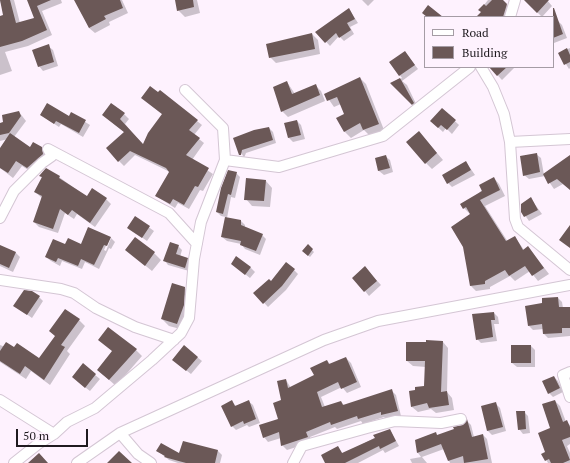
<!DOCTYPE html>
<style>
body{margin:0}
#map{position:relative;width:570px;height:463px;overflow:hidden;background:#fef2fe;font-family:"PT Serif",serif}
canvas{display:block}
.legend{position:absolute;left:424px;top:16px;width:130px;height:52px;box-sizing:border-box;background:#fef2fe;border:1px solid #a59ca5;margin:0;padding:5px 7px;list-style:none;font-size:12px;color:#1f1a1f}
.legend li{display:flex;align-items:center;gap:8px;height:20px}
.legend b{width:20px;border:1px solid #a59ca5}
.scale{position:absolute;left:16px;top:429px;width:72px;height:18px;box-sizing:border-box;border:2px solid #1f1a1f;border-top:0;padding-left:5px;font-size:12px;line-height:14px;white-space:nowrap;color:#1f1a1f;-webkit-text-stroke:3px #fef2fe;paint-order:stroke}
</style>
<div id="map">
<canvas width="570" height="463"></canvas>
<ul class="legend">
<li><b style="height:5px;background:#fff"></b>Road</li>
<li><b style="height:11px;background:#6b5857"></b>Building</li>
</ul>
<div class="scale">50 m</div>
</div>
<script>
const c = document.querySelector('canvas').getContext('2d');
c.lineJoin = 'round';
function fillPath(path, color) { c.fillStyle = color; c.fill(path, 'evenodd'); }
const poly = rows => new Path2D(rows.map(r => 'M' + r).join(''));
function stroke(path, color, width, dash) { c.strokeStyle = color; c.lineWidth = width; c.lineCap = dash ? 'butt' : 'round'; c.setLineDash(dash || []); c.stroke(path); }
fillPath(poly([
 [0,0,14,0,20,23,35,19,28,0,61,0,62,3,42,11,52,35,28,46,5,52,12,71,0,75,0,40,11,36],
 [76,0,122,0,128,13,109,22,110,25,95,33,89,28],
 [176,0,197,0,200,13,185,17,178,10],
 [362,0,374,0,368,6],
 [488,0,501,0,513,11,511,17,477,17,482,12,480,10],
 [527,0,547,0,552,6,542,17,526,1],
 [349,9,358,23,350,27,354,34,344,41,339,36,330,46,317,32],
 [558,21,562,25,567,38,554,43,553,22],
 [312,34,318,40,320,54,276,63,270,57],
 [48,46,53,50,58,66,43,71,39,66],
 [570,48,570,68,569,69,559,53],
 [405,52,418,69,402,81,407,85,419,110,391,84,402,78,390,63],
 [490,67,515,67,502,80],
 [360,78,366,84,384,130,370,136,364,130,351,138,345,132,338,118,345,114,341,104,334,107,325,94],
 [287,82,295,94,315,85,321,91,325,101,288,117,282,111],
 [142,98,197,121,202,125,194,135,204,143,192,160,213,174,203,191,200,190,189,209,178,203,175,208,156,196,170,172,135,155,124,166,119,161,125,133,103,115,124,114,129,119,125,124,143,145,163,115],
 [442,109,459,125,452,134,446,128,443,132,431,121],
 [19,112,26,121,14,137,30,149,41,148,47,153,33,173,22,166,13,178,0,168,0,149,8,139,0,141,0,124,5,123],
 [71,113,90,125,83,137,61,124,59,127,41,115,69,117],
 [297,121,301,125,305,139,293,142,289,138],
 [269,128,273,132,276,143,246,153,244,158,234,139],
 [425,139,443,160,432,169,426,163],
 [536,154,541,158,544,175,570,156,570,189,563,184,554,189,545,176,529,179,524,175],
 [385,156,390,160,393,172,384,175,379,171,376,158],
 [466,162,475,175,452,187,448,183],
 [236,173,240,177,235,198,231,197,227,218,241,221,245,225,245,228,262,235,266,239,260,255,245,249,241,244,227,241,222,237,226,217,221,216,217,212],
 [40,176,59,177,87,197,106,199,111,204,95,227,77,214,74,219,65,213,58,233,39,227,34,222,42,198,35,192,42,178],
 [494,178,499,184,505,196,485,206,508,242,515,237,524,250,528,247,549,274,538,281,530,271,515,281,510,276,490,287,490,289,476,291,471,286,471,215,464,208],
 [266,181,272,188,270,207,252,206,246,199],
 [531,199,542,214,529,221,522,211],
 [135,217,154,231,147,241,129,228],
 [110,237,104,250,106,251,111,238,115,242,111,249,109,248,99,269,85,262,82,269,62,261,60,266,51,261,46,257,66,246,81,245],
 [0,246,15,252,20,257,13,272,0,266],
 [178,246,182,250,180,257,187,259,191,263,189,271,168,265,165,261],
 [308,246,314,252,310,257,303,251],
 [126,250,154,253,161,260,152,271],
 [232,264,251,268,255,272,250,278],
 [294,270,298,274,286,290,268,307,255,293],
 [369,272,381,285,369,296,365,291],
 [185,288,191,295,184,330,169,326,162,319],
 [39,297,43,301,32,318,15,306],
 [558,298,562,302,563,308,570,308,570,336,548,338,544,334,544,329,533,330,529,326,543,304],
 [494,313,498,317,499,324,494,324,497,341,481,343,477,339,473,315],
 [79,320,85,326,67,351,70,354,50,385,31,371,26,379,0,362,0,345,40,360],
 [99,340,136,350,142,356,116,386,98,370,113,351],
 [443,342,448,348,447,392,452,398,454,410,436,413,431,409,418,412,412,407,425,387,426,367,413,366,407,361],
 [512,346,531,346,535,350,535,367,517,367,512,363],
 [197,357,202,361,191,374,178,364],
 [346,358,351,363,361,387,347,393,342,387,321,397,325,407,341,402,345,406,391,390,396,395,401,416,387,420,384,417,363,424,361,421,337,429,335,427,310,437,312,442,287,450,282,445,281,438,268,442,264,437,280,419,286,380,291,388,315,376,327,361,331,365],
 [83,365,100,379,90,391,77,381],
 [554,377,558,381,563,392,553,397,549,393],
 [248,401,253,405,260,423,249,427,247,425,236,430,232,426,232,402,236,406],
 [555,401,560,406,566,422,570,425,570,444,567,446,570,453,570,463,548,463,543,454,547,452],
 [496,404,500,408,506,431,492,435,488,431],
 [524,412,528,416,530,433,523,434,519,429],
 [467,421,471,425,474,437,483,435,487,439,492,463,450,463,444,449,422,457,427,463,412,463,410,459,421,457,418,453,416,440,435,433,438,436,463,426],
 [390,430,399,446,385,453,383,450,358,463,326,463,338,447,343,454],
 [183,443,218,451,222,455,220,463,178,463,169,460,158,451,180,454]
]), '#0003');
fillPath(poly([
 [0,0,10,0,16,23,34,18,27,0,51,0,37,6,47,30,22,41,0,47,0,16,3,15],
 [74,0,120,0,123,8,104,16,106,19,89,28],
 [175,0,193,0,194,7,177,11],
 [492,0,503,0,507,4,503,17,476,17,481,12,478,10,484,4,486,6],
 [524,0,549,0,537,13],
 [428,5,443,17,427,17,422,13],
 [349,8,355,19,347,23,351,30,339,38,336,33,325,43,315,32],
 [554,8,563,34,553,38,553,8],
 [312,33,315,49,269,58,266,44],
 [49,44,54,62,38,67,32,50],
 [567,48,570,55,570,62,564,65,558,53],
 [405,51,415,65,399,76,389,62],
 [489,67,507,67,497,76],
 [360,77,379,124,363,130,360,123,344,132,336,118,344,114,337,97,327,101,324,94],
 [400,78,414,103,412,105,390,83],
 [287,81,292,94,316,84,320,95,281,112,273,87],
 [150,86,158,92,160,90,198,120,189,130,200,138,186,155,209,168,198,187,195,186,184,205,173,199,170,204,155,196,169,172,166,168,130,151,118,162,106,148,124,132,102,115,111,103,125,113,120,119,143,144,148,133,162,114,141,98],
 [47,103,69,116,71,112,86,120,79,133,56,121,54,124,40,115],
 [442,108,456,120,447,130,441,125,438,128,430,121],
 [19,111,21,116,9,133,0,135,0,123,3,122,2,115],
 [297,120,301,135,288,138,284,123],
 [269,127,273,140,242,150,241,155,239,155,233,138,254,130],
 [419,131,437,153,425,164,406,142],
 [10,133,30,147,33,142,42,147,43,154,27,168,16,161,8,173,0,168,0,148],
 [537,153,540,172,523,176,520,156],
 [386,155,390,168,378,171,375,158],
 [570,155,570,190,557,179,548,184,543,174],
 [466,161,471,170,447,184,442,175],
 [46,168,60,176,59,178,87,196,92,188,107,198,90,223,72,210,68,215,60,209,53,229,33,222,42,196,34,192,42,177,39,176],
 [228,170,237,172,231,195,228,194,223,214,216,212,221,188],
 [494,177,500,190,480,200,506,241,515,236,523,250,528,246,544,268,532,276,525,266,509,276,505,270,485,281,485,284,470,286,463,247,451,227,470,214,466,207,463,209,460,204,482,191,479,185],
 [246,178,266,180,264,201,244,200],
 [531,197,538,210,524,217,521,212,521,204],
 [135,216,150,226,142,238,127,228],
 [225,217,241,220,241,225,263,234,256,251,240,245,241,241,221,237],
 [570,225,570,248,559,240],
 [88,227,111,237,107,246,104,245,94,265,81,259,78,266,58,258,56,262,45,257,53,239,65,244,68,238,81,244],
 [135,237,155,252,145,266,125,250],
 [170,242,179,245,176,254,188,258,185,268,163,261],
 [308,244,313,249,308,256,302,251],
 [0,245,16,252,9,268,0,264],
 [236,256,251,267,245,275,231,264],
 [286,262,295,269,282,286,263,304,253,293,269,279,271,281],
 [365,266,377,281,364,292,352,278],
 [172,283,185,287,184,305,177,324,161,319],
 [24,290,32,291,40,296,27,315,13,306],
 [558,297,559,307,570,307,570,328,562,328,562,333,543,334,542,324,528,326,525,306,542,303,542,298],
 [65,309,80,319,61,345,65,347,44,380,25,366,20,374,0,361,0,351,6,342,14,347,17,343,39,358,55,336,49,331],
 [494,312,495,320,491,320,493,337,476,340,472,314],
 [108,327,137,349,109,380,97,370,112,351,98,340],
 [426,340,443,341,441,392,447,391,449,405,429,408,427,403,411,407,409,391,415,390,415,387,424,386,425,361,406,361,406,342,426,342],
 [184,345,198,357,186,371,172,360],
 [511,345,531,345,531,363,511,363],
 [346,357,357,382,341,389,338,382,317,392,322,407,341,401,343,405,392,389,398,411,381,415,381,412,358,419,357,416,331,425,330,422,306,432,308,437,281,446,279,432,263,438,259,425,278,419,273,403,281,400,277,381,286,379,288,388,314,375,310,368,327,360,329,364],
 [83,363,96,374,85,388,72,377],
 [554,376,560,388,548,394,542,381],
 [232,400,235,406,249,400,256,419,244,424,243,421,231,427,221,406],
 [555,400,563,422,567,420,570,427,570,437,562,440,570,460,563,463,551,463,549,459,545,461,541,454,545,452,538,433,550,428,542,404],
 [496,402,503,427,487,431,481,406],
 [516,411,525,411,526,429,518,430],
 [467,419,472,437,483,434,488,459,464,463,463,456,448,461,441,444,417,453,415,440,436,432,437,435,454,429,453,427,463,425],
 [390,429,396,441,380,449,379,446,345,463,325,463,321,455,338,446,342,453,375,438,373,435],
 [183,441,218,450,215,463,186,463,164,457,165,456,156,451,161,443,179,453],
 [119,451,132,463,107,463],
 [39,453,48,463,28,463]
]), '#6b5857');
const minor = poly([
 [510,17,515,0],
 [481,67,493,87,504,114,510,142,515,219,518,227,570,270],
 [185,90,223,128,225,160],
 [510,142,570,139],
 [0,218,14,191,42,163,52,156,48,149,169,213,197,244],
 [0,280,61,289,74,293,96,308,135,327,174,340],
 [570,372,563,375,570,397],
 [0,400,54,434],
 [120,433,138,454,151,463],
 [14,463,38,444,54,434,67,422,95,408,152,360,181,333,189,318,194,259,201,222,225,160,279,167,383,136,470,67],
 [77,463,120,433,324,340,378,321,570,285],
 [293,463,302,446,367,428,395,421,441,423,461,419]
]);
stroke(minor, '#d4c6d4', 12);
stroke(minor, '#fff', 10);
</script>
